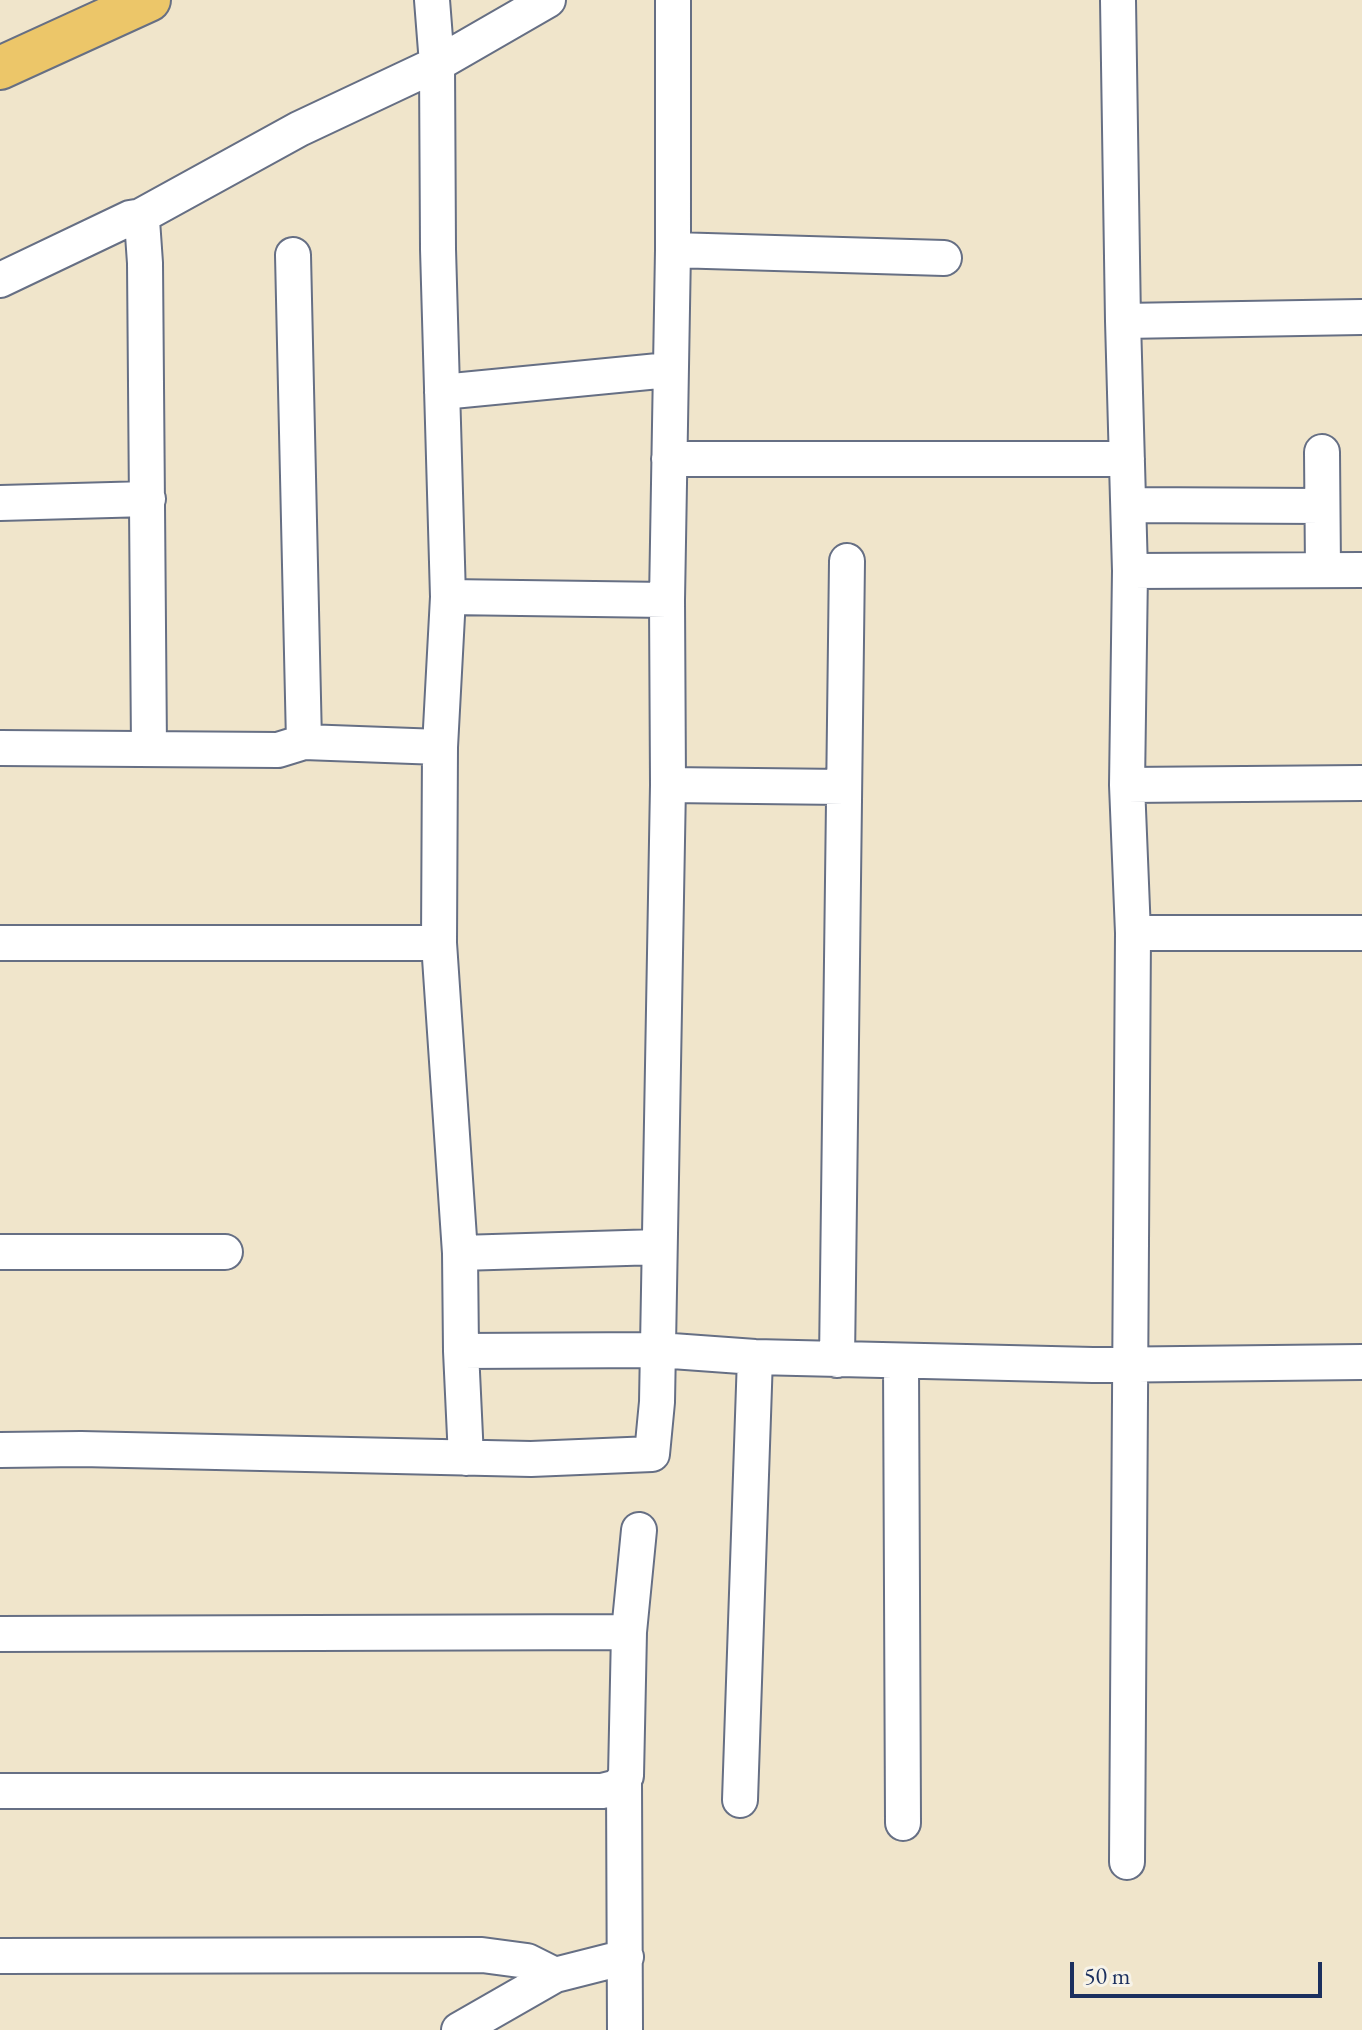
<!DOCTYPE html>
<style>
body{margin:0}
#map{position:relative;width:1362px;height:2030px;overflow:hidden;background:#f0e5cb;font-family:"EB Garamond",serif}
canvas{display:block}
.scale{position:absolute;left:1070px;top:1962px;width:252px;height:36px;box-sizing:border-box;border:4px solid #1b2f5e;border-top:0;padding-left:10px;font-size:24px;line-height:28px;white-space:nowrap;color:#1b2f5e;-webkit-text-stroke:6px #f7f3e8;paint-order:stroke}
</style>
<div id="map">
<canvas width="1362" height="2030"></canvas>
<div class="scale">50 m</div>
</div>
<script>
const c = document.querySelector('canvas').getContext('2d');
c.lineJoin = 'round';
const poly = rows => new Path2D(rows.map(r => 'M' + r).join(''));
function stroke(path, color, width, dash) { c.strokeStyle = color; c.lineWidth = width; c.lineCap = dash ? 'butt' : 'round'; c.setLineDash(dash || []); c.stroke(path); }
const minor = poly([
 [432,0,437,64,438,249,448,597,440,747,439,943,460,1253,461,1351,466,1458],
 [1118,0,1123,321,1130,571,1127,785,1133,933,1127,1862],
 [139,217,299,129,437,64,548,0],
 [673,250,944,258],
 [293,255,304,742],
 [0,280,130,218,136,217,142,220,145,263,149,748],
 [1123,321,1362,317],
 [442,392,669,370],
 [1322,452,1323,570],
 [669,459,1127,459],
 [0,503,148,499],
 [1129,505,1322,506],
 [1130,571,1362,570],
 [448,597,667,600],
 [0,748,278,750,304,742,440,747],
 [668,785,844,787],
 [1127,785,1362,783],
 [1133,933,1362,933],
 [0,943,439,943],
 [0,1252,225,1252],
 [460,1253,659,1247],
 [461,1351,658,1350,755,1357,1093,1365,1362,1362],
 [837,1360,847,561],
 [901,1362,903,1823],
 [0,1450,81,1449,531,1459,652,1454,657,1402,668,785,667,600,673,250,673,0],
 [0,1634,629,1632],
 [624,1781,625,2030],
 [0,1791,602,1791,618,1787,626,1776,629,1632,639,1530],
 [740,1800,755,1357],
 [0,1956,482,1955,527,1961,555,1975],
 [459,2030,555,1975,626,1957]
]);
const major = poly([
 [0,68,149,0]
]);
stroke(minor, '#666f84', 38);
stroke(major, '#666f84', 46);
stroke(minor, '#fff', 34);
stroke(major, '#ecc669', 42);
</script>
